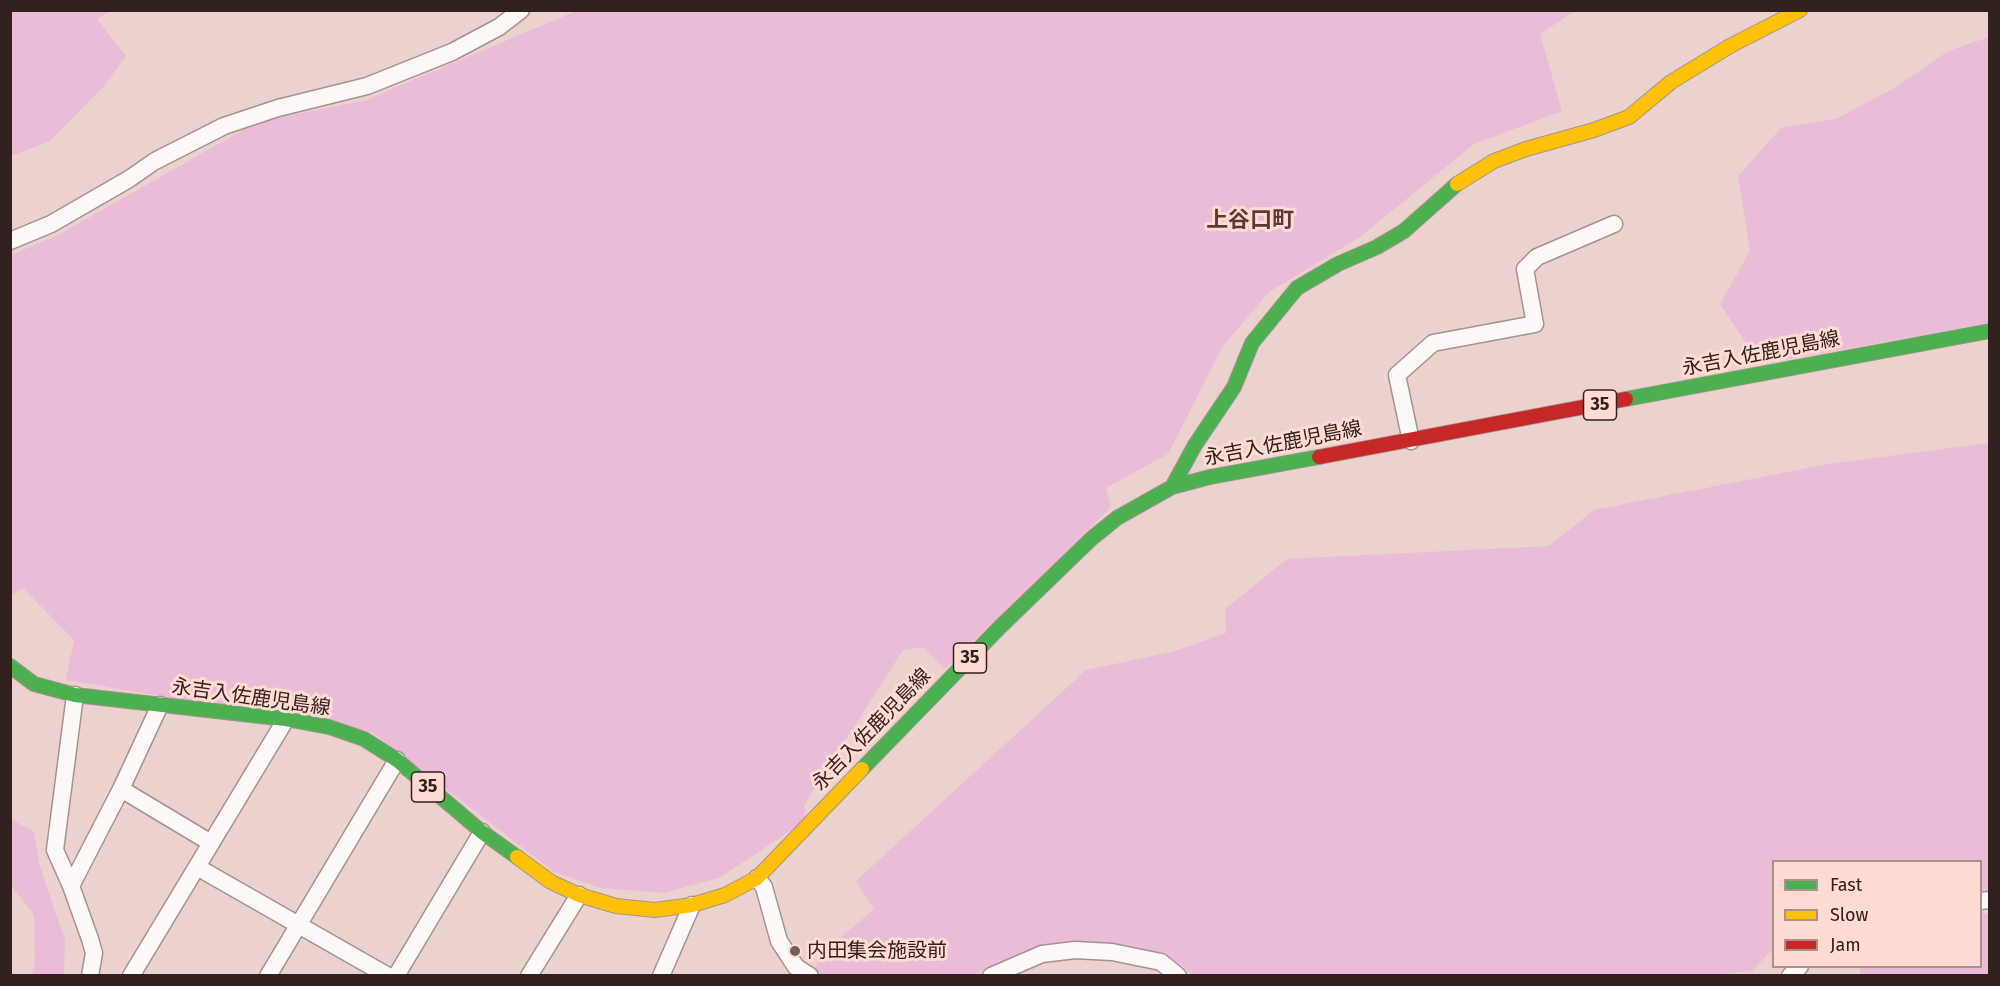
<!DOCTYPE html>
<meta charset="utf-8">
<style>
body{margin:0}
#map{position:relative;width:2000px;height:986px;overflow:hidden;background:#ebd2ce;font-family:"Fira Sans",sans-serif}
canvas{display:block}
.frame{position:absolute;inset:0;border:12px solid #31201d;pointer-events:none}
.legend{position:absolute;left:1772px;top:860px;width:210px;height:108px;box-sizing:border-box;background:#fedad3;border:2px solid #ac908a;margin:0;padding:8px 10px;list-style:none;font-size:18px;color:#31201d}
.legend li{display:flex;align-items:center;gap:12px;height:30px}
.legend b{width:30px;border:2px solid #ac908a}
</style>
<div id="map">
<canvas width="2000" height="986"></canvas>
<div class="frame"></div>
<ul class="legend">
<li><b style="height:8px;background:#4caf50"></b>Fast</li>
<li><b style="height:8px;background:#ffc107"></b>Slow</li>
<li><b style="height:8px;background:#c62828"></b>Jam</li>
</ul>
</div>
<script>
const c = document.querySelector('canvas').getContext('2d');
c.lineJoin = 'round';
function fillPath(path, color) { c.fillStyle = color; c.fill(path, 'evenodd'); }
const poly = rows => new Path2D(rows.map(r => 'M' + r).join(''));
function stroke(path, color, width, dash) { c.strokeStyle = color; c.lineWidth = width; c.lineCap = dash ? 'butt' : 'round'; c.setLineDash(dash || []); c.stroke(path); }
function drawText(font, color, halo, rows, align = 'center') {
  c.font = font + ' "Fira Sans","Noto Sans JP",sans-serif'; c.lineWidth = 6; c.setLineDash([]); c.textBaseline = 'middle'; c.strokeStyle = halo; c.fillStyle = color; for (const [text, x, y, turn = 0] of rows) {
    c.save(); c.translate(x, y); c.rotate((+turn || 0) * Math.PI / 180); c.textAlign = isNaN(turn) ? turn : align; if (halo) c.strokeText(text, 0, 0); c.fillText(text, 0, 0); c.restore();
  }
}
fillPath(poly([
 [11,10,110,11,97,19,126,56,104,86,50,141,11,156],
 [576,11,1575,11,1540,34,1562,111,1474,144,1360,237,1269,292,1223,346,1168,454,1106,488,1111,507,945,669,923,647,903,650,804,805,805,821,719,878,664,893,601,888,554,872,372,732,66,680,74,640,23,588,11,595,11,255,58,235,257,122,366,100],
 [1989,37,1989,323,1760,364,1720,304,1750,251,1738,176,1781,128,1836,119,1898,86,1948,51],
 [1989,443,1989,891,1981,891,1980,862,1774,862,1773,949,1752,971,1715,975,1192,975,1180,964,1142,948,1071,942,1031,950,973,975,825,976,814,969,823,953,874,909,856,881,1086,670,1172,652,1226,633,1225,609,1287,559,1549,546,1594,510,1828,464],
 [11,819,34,832,39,864,65,940,64,975,32,975,35,959,34,915,11,885],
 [1981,912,1989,914,1989,975,1861,975,1859,967,1980,966]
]), '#eabcd8');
const street = poly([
 [10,241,51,224,129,179,155,161,224,126,278,108,367,86,452,52,499,27,521,10],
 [1411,441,1397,375,1433,343,1535,324,1525,269,1537,257,1614,224],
 [75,695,55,850,71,886,90,939,94,953,90,976],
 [121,789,211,843],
 [197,867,388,976],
 [757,878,764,887,779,941,796,967,810,976],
 [71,886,121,789,160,705],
 [1980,901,1990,900],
 [131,976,286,719],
 [268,976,397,760],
 [396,976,482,832],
 [529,976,579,895],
 [661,976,692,905],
 [991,976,1042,954,1075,950,1112,952,1161,962,1178,976],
 [1790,976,1800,966]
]);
const fast = poly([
 [1626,399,1990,331],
 [1172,487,1195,445,1234,387,1252,343,1297,288,1338,264,1377,247,1404,231,1457,184],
 [10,666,34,684,75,695,286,719,329,727,364,739,397,760,482,832,517,857],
 [862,769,999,628,1091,539,1117,518,1172,487,1210,477,1319,457]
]);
const slow = poly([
 [1457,184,1494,161,1526,149,1594,130,1629,117,1671,82,1730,46,1800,10],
 [517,857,551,882,579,895,616,906,655,910,692,905,725,895,757,878,862,769]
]);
const jam = poly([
 [1319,457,1626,399]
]);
stroke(street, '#a5928f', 19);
stroke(fast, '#a5928f', 16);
stroke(slow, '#a5928f', 16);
stroke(jam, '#a5928f', 16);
stroke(street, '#fcf8f8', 16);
stroke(fast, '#4caf50', 14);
stroke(slow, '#ffc107', 14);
stroke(jam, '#c62828', 14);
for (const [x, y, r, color] of [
 [795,951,6,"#725e5b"]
]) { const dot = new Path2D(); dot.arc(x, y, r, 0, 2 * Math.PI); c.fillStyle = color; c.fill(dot); stroke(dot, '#fedad3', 2); }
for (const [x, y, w] of [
 [1600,405,33],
 [970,658,33],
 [428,787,33]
]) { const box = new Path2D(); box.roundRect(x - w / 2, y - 15, w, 30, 4.5); c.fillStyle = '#fedad3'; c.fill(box); stroke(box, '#31201d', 1.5); }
drawText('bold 18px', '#31201d', null, [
 ["35",1600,405],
 ["35",970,658],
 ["35",428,787]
]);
drawText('20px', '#31201d', '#fedad3', [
 ["永吉入佐鹿児島線",1761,354,-11],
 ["永吉入佐鹿児島線",1283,444,-11],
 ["永吉入佐鹿児島線",251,698,8],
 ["永吉入佐鹿児島線",872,730,-46]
]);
drawText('20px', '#31201d', '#fedad3', [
 ["内田集会施設前",807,951]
], 'left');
drawText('bold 22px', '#5d3933', '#fedad3', [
 ["上谷口町",1250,221]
]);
</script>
